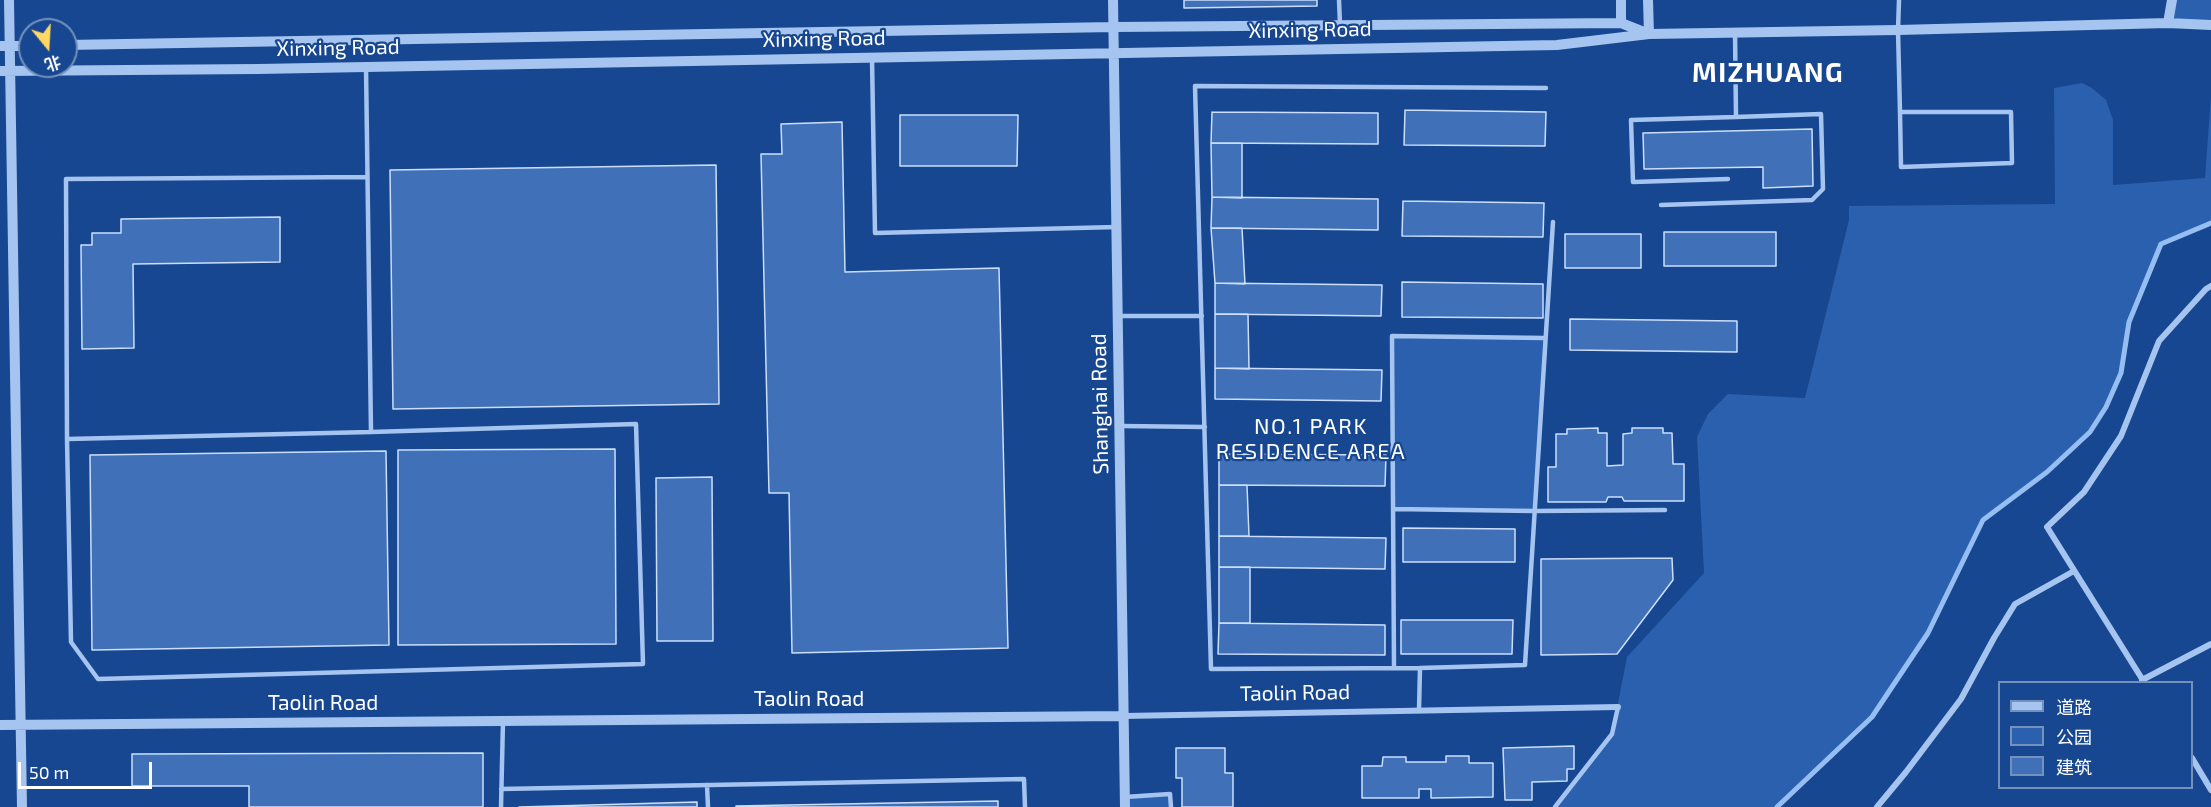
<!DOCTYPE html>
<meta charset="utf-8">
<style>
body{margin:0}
#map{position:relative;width:2211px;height:807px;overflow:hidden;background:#174790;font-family:"Exo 2","Noto Sans SC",sans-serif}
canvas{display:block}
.legend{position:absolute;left:1998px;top:681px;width:195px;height:108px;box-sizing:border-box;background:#174790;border:2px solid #7491bc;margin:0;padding:8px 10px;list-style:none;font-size:18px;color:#fff}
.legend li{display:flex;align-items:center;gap:12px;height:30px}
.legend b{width:30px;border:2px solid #7491bc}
.north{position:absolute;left:18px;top:18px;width:60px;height:60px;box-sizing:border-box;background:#174790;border:2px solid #7491bc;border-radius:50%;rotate:162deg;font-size:16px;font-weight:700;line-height:24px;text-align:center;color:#fff}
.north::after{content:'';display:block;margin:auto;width:21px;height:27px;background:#ffd863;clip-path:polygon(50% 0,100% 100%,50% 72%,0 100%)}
.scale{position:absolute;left:18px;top:762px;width:134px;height:27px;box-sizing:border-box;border:3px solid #fff;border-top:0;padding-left:8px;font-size:18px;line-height:21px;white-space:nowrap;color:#fff;-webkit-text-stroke:4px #174790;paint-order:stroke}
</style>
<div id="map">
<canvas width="2211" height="807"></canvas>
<ul class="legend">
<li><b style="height:8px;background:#a5c4ef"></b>道路</li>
<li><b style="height:16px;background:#2a60ae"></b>公园</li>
<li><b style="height:16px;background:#4070b8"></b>建筑</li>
</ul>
<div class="north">北</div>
<div class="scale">50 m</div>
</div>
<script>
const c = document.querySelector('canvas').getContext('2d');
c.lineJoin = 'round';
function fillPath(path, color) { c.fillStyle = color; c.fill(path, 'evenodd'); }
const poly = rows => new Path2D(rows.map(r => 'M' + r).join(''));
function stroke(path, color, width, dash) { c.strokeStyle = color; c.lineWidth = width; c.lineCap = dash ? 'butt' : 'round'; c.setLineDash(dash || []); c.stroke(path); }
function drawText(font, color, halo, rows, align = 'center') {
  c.font = font + ' "Exo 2",sans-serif'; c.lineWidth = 4.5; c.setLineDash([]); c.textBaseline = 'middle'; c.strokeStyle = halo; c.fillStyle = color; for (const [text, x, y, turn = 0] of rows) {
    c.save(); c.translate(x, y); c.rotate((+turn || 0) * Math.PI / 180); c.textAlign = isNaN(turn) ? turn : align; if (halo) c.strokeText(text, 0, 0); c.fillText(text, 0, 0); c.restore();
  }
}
fillPath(poly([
 [2172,0,2211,0,2211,25,2168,23],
 [2082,83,2092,88,2106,100,2113,120,2113,185,2205,178,2211,96,2211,223,2161,245,2129,322,2121,373,2106,407,2090,432,2047,472,1983,520,1928,633,1872,717,1777,807,1555,807,1612,734,1627,657,1704,573,1697,437,1708,414,1728,394,1805,398,1849,220,1849,206,2055,204,2054,88],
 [1392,336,1545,338,1534,511,1393,509],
 [1170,794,1171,807,1125,807,1125,797]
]), '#2a60ae');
stroke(poly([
 [1777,807,1872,717,1928,633,1983,520,2047,472,2090,432,2106,407,2121,373,2129,322,2161,244,2211,223]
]), '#97bef2', 5);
const building = poly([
 [1184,0,1317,0,1317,6,1184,8,1184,0],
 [1405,110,1546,112,1545,146,1404,145,1405,110],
 [1212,112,1378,113,1378,144,1211,143,1212,112],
 [900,115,1018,115,1017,166,900,166,900,115],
 [842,122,845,272,999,268,1008,648,792,653,789,493,769,493,761,154,782,154,781,124,842,122],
 [1812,129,1813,186,1763,188,1763,167,1644,169,1643,133,1812,129],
 [1211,143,1242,143,1242,198,1212,197,1211,143],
 [716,165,719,404,393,409,390,170,716,165],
 [1212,197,1378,199,1378,230,1211,228,1212,197],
 [1403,201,1544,203,1543,237,1402,236,1403,201],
 [280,217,280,262,133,264,134,348,82,349,81,245,92,245,92,233,121,233,121,219,280,217],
 [1211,228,1242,228,1245,284,1215,283,1211,228],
 [1664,232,1776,232,1776,266,1664,266,1664,232],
 [1565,234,1641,234,1641,268,1565,268,1565,234],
 [1402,282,1543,284,1543,318,1402,317,1402,282],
 [1215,283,1382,285,1381,316,1215,314,1215,283],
 [1215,314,1248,314,1249,369,1215,368,1215,314],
 [1570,319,1737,321,1737,352,1570,350,1570,319],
 [1215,368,1382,370,1381,401,1215,399,1215,368],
 [1598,428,1598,433,1607,433,1607,466,1623,465,1623,434,1632,433,1632,428,1663,428,1663,433,1672,433,1673,464,1684,464,1684,501,1624,501,1622,497,1608,497,1606,502,1548,502,1548,467,1556,467,1556,434,1567,434,1567,429,1598,428],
 [615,449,616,644,398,645,398,450,615,449],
 [386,451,389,645,92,650,90,455,386,451],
 [1219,454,1386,455,1385,486,1219,485,1219,454],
 [712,477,713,641,657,641,656,478,712,477],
 [1219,485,1247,485,1249,536,1219,536,1219,485],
 [1403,528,1515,529,1515,562,1403,562,1403,528],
 [1219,536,1386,538,1385,569,1219,567,1219,536],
 [1672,558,1673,580,1617,654,1541,655,1541,559,1672,558],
 [1219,567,1250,567,1250,623,1219,623,1219,567],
 [1401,620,1513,620,1512,654,1401,654,1401,620],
 [1219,623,1385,625,1385,655,1218,654,1219,623],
 [1574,746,1574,769,1567,769,1567,781,1532,782,1532,800,1505,800,1503,748,1574,746],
 [1176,748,1225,748,1225,773,1233,773,1233,807,1182,807,1182,778,1176,778,1176,748],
 [483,753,483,807,249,807,249,786,132,786,132,754,483,753],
 [1446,756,1469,756,1469,763,1493,763,1493,797,1431,798,1431,789,1419,789,1419,798,1362,798,1362,766,1382,766,1383,757,1406,757,1406,762,1446,762,1446,756],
 [998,801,998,807,736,807,736,806,998,801],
 [697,802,697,807,519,807,697,802]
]);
fillPath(building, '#4070b8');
stroke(building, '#cbdffb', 1.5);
stroke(poly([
 [1339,0,1340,24],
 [1899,0,1898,30,1900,112,1901,167,2012,163,2011,112,1900,112],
 [872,58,875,233,1117,227],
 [366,67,371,432,67,439,71,642,98,679,643,664,636,424,371,432],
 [1728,179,1633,182,1631,120,1736,117,1735,32],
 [1661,205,1812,200,1823,189,1821,114,1736,117],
 [1118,316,1202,316],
 [1121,426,1205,427],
 [67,439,66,179,367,177],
 [1393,509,1534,511,1665,510],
 [1394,668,1392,336,1545,338],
 [1420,668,1525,665,1553,222],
 [1419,710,1420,668,1211,669,1195,86,1546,88],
 [707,785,708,807],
 [501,789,1024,779,1025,807],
 [1125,797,1170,794,1171,807],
 [501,807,503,721],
 [1555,807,1612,734,1618,707]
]), '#a5c4ef', 4.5);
stroke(poly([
 [2142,680,2211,644],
 [2144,682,2047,527,2084,492,2121,436,2159,341,2206,289,2211,286],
 [1124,716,1618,707],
 [2192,758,2211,790],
 [1877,807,1906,772,1961,699,1994,638,2015,604,2074,571]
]), '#a5c4ef', 6);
stroke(poly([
 [9,0,22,807],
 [1113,0,1125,807],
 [1621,23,1621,0],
 [2168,23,2211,25],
 [66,45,1114,27,1621,23,1649,34,1898,30,2168,23,2172,0],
 [0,46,30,46],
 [0,71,258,69,1557,45,1649,34,1648,0],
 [0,725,1124,716]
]), '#a5c4ef', 10);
drawText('21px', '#fff', '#174790', [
 ["Xinxing Road",1310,30,-1],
 ["Xinxing Road",824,39,-1],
 ["Xinxing Road",338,48,-1],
 ["Shanghai Road",1100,404,-91],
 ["Taolin Road",1295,693,-1],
 ["Taolin Road",809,699],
 ["Taolin Road",323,703]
]);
c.letterSpacing = '1.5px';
drawText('22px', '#fff', '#174790', [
 ["NO.1 PARK",1311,427],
 ["RESIDENCE AREA",1311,452]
]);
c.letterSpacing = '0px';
c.letterSpacing = '1.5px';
drawText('bold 27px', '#fff', '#174790', [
 ["MIZHUANG",1768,73]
]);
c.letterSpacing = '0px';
</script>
